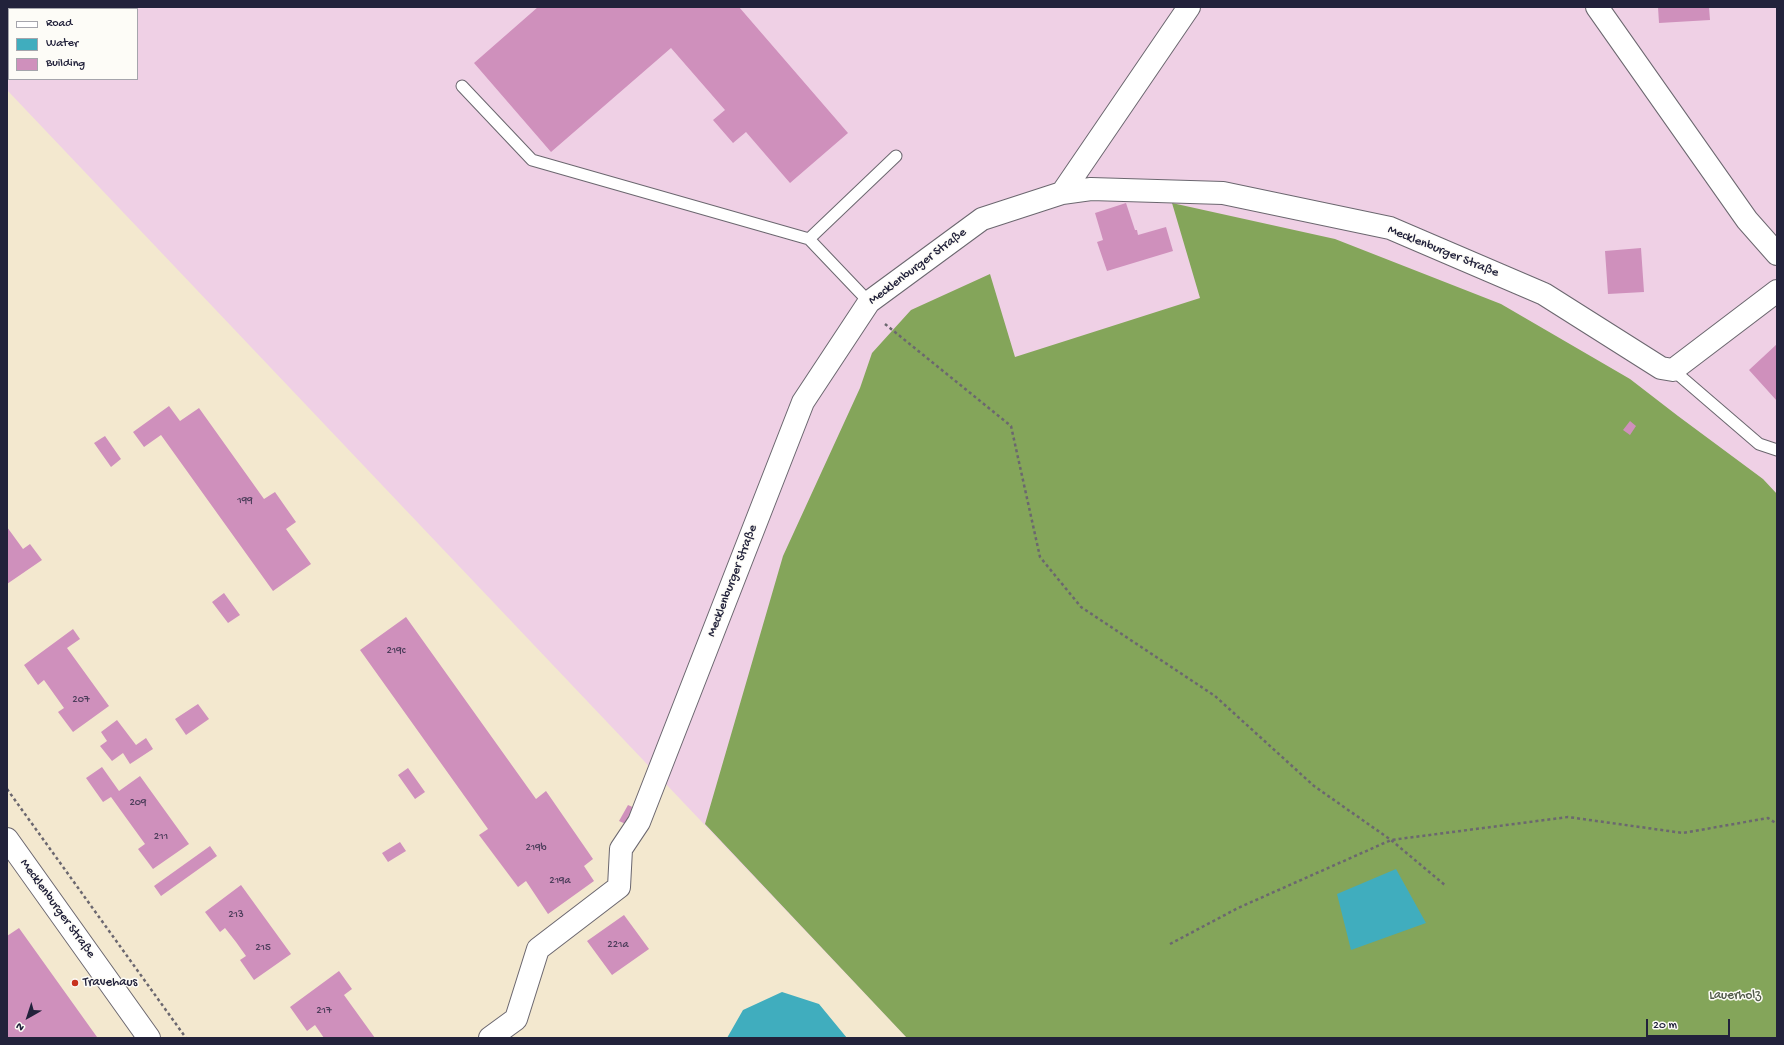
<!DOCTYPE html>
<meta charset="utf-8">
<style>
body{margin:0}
#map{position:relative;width:1784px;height:1045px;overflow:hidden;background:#f3e8cf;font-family:"Gochi Hand",sans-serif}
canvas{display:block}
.frame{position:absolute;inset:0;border:8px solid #22223b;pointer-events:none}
.legend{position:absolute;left:8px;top:8px;width:130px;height:72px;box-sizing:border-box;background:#fdfcf7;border:1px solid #a5a5ac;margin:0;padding:5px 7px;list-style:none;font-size:12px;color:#22223b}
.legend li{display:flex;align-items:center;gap:8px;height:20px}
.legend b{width:20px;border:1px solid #a5a5ac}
.north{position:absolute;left:8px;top:997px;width:40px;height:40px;-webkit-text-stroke:3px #fdfcf7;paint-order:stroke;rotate:219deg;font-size:11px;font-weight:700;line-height:16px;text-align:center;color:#22223b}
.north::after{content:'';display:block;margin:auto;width:14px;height:18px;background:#22223b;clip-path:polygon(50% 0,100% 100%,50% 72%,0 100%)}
.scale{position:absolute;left:1646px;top:1019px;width:84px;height:18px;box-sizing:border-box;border:2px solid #22223b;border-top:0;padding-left:5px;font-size:12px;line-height:14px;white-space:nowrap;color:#22223b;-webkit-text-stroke:3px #fdfcf7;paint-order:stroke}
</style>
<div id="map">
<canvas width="1784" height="1045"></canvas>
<div class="frame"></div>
<ul class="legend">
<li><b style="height:5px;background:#fff"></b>Road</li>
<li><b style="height:11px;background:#40adbe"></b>Water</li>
<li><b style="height:11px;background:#cf90bc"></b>Building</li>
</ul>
<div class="north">N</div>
<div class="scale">20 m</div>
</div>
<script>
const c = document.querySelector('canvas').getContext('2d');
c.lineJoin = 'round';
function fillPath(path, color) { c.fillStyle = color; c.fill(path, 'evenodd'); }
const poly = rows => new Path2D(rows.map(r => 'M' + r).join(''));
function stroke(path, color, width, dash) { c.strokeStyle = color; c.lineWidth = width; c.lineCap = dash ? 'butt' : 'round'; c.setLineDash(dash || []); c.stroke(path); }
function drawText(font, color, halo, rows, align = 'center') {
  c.font = font + ' "Gochi Hand",sans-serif'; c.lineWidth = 3; c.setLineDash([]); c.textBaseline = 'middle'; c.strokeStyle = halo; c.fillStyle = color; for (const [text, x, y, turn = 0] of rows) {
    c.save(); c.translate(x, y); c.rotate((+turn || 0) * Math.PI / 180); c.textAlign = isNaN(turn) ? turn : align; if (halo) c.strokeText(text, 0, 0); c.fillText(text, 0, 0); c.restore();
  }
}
fillPath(poly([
 [7,7,1777,7,1777,947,907,1038,7,90],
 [9,9,137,9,137,79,9,79]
]), '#efd0e5');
fillPath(poly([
 [1172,203,1335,239,1501,304,1630,379,1678,416,1763,479,1777,494,1777,1038,907,1038,705,824,783,556,860,388,872,353,911,310,990,274,1015,357,1200,298]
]), '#84a55a');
fillPath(poly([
 [1396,869,1426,923,1351,950,1337,894],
 [782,992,819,1004,847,1038,727,1038,743,1010]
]), '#40adbe');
fillPath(poly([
 [538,7,739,7,848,133,790,183,746,132,733,143,713,120,725,110,671,48,551,152,474,63],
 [1658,7,1709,7,1710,20,1659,23],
 [1126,203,1135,230,1137,230,1138,235,1166,227,1173,251,1107,271,1097,242,1103,240,1095,213],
 [1641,248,1644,292,1608,294,1605,251],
 [1777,344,1777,401,1749,370],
 [169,406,180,421,199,408,264,499,275,492,296,522,286,529,311,564,273,591,161,435,144,447,133,432],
 [1630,421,1636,426,1630,435,1623,430],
 [105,436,121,459,111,467,94,443],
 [7,527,23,549,30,544,42,560,7,584],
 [224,593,240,615,228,623,212,602],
 [406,617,536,799,546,791,593,859,584,866,594,881,548,914,526,881,518,887,479,835,488,829,360,650],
 [73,629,80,639,67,648,109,706,73,732,58,712,64,708,44,680,38,685,24,665],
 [198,704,209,719,186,735,175,719],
 [117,720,136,745,146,738,153,749,130,764,123,753,112,761,100,746,107,741,101,732],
 [102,767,119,791,140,776,189,844,153,869,138,849,145,844,111,797,103,802,86,778],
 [408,768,425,792,415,799,398,775],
 [628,805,639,810,630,826,619,821],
 [400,842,406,851,388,862,382,853],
 [210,846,217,856,161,896,154,886],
 [241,885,291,954,254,980,240,960,246,956,236,942,225,928,220,932,205,912],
 [624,915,649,949,612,975,587,941],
 [19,928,97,1037,96,1038,7,1038,7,936],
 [339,971,352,989,344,995,375,1038,324,1038,315,1025,307,1031,290,1007]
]), '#cf90bc');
const lane = poly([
 [462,86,532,160,809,239],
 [869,302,809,239,896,156],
 [1673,370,1759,444,1777,450]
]);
const street = poly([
 [1597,7,1747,220,1777,254],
 [1062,193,1189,7],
 [490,1038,516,1019,538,949,619,887,621,849,639,822,803,402,869,302,982,219,1062,193,1091,189,1223,193,1390,228,1544,294,1661,368,1673,370,1777,291]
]);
const secondary = poly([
 [7,839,149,1038]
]);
stroke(lane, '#6b676f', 13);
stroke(street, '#6b676f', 24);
stroke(secondary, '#6b676f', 24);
stroke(poly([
 [885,324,1011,426,1040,557,1081,607,1215,696,1314,786,1391,840,1446,886],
 [7,789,186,1038],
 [1170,944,1238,908,1391,840,1568,817,1683,833,1768,818,1777,824]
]), '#6b676f', 2.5, [3, 3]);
stroke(lane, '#fff', 11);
stroke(street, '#fff', 22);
stroke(secondary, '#fff', 22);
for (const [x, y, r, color] of [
 [75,983,4,"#c8321e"]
]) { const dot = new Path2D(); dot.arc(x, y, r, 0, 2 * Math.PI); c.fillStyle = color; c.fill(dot); stroke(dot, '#fdfcf7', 1.5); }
drawText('11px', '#4d3e5b', null, [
 ["199",245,501],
 ["219c",396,651],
 ["207",81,700],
 ["209",138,803],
 ["211",161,837],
 ["219b",536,848],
 ["219a",560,881],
 ["213",236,915],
 ["221a",618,945],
 ["215",263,948],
 ["217",324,1011]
]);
drawText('13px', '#22223b', '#fdfcf7', [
 ["Mecklenburger Straße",1443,252,22],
 ["Mecklenburger Straße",918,267,-37],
 ["Mecklenburger Straße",733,581,-69],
 ["Mecklenburger Straße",57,909,54]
]);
drawText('13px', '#22223b', '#fdfcf7', [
 ["Travehaus",83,983]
], 'left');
drawText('13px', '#505949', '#fdfcf7', [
 ["Lauerholz",1735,996]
]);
</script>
